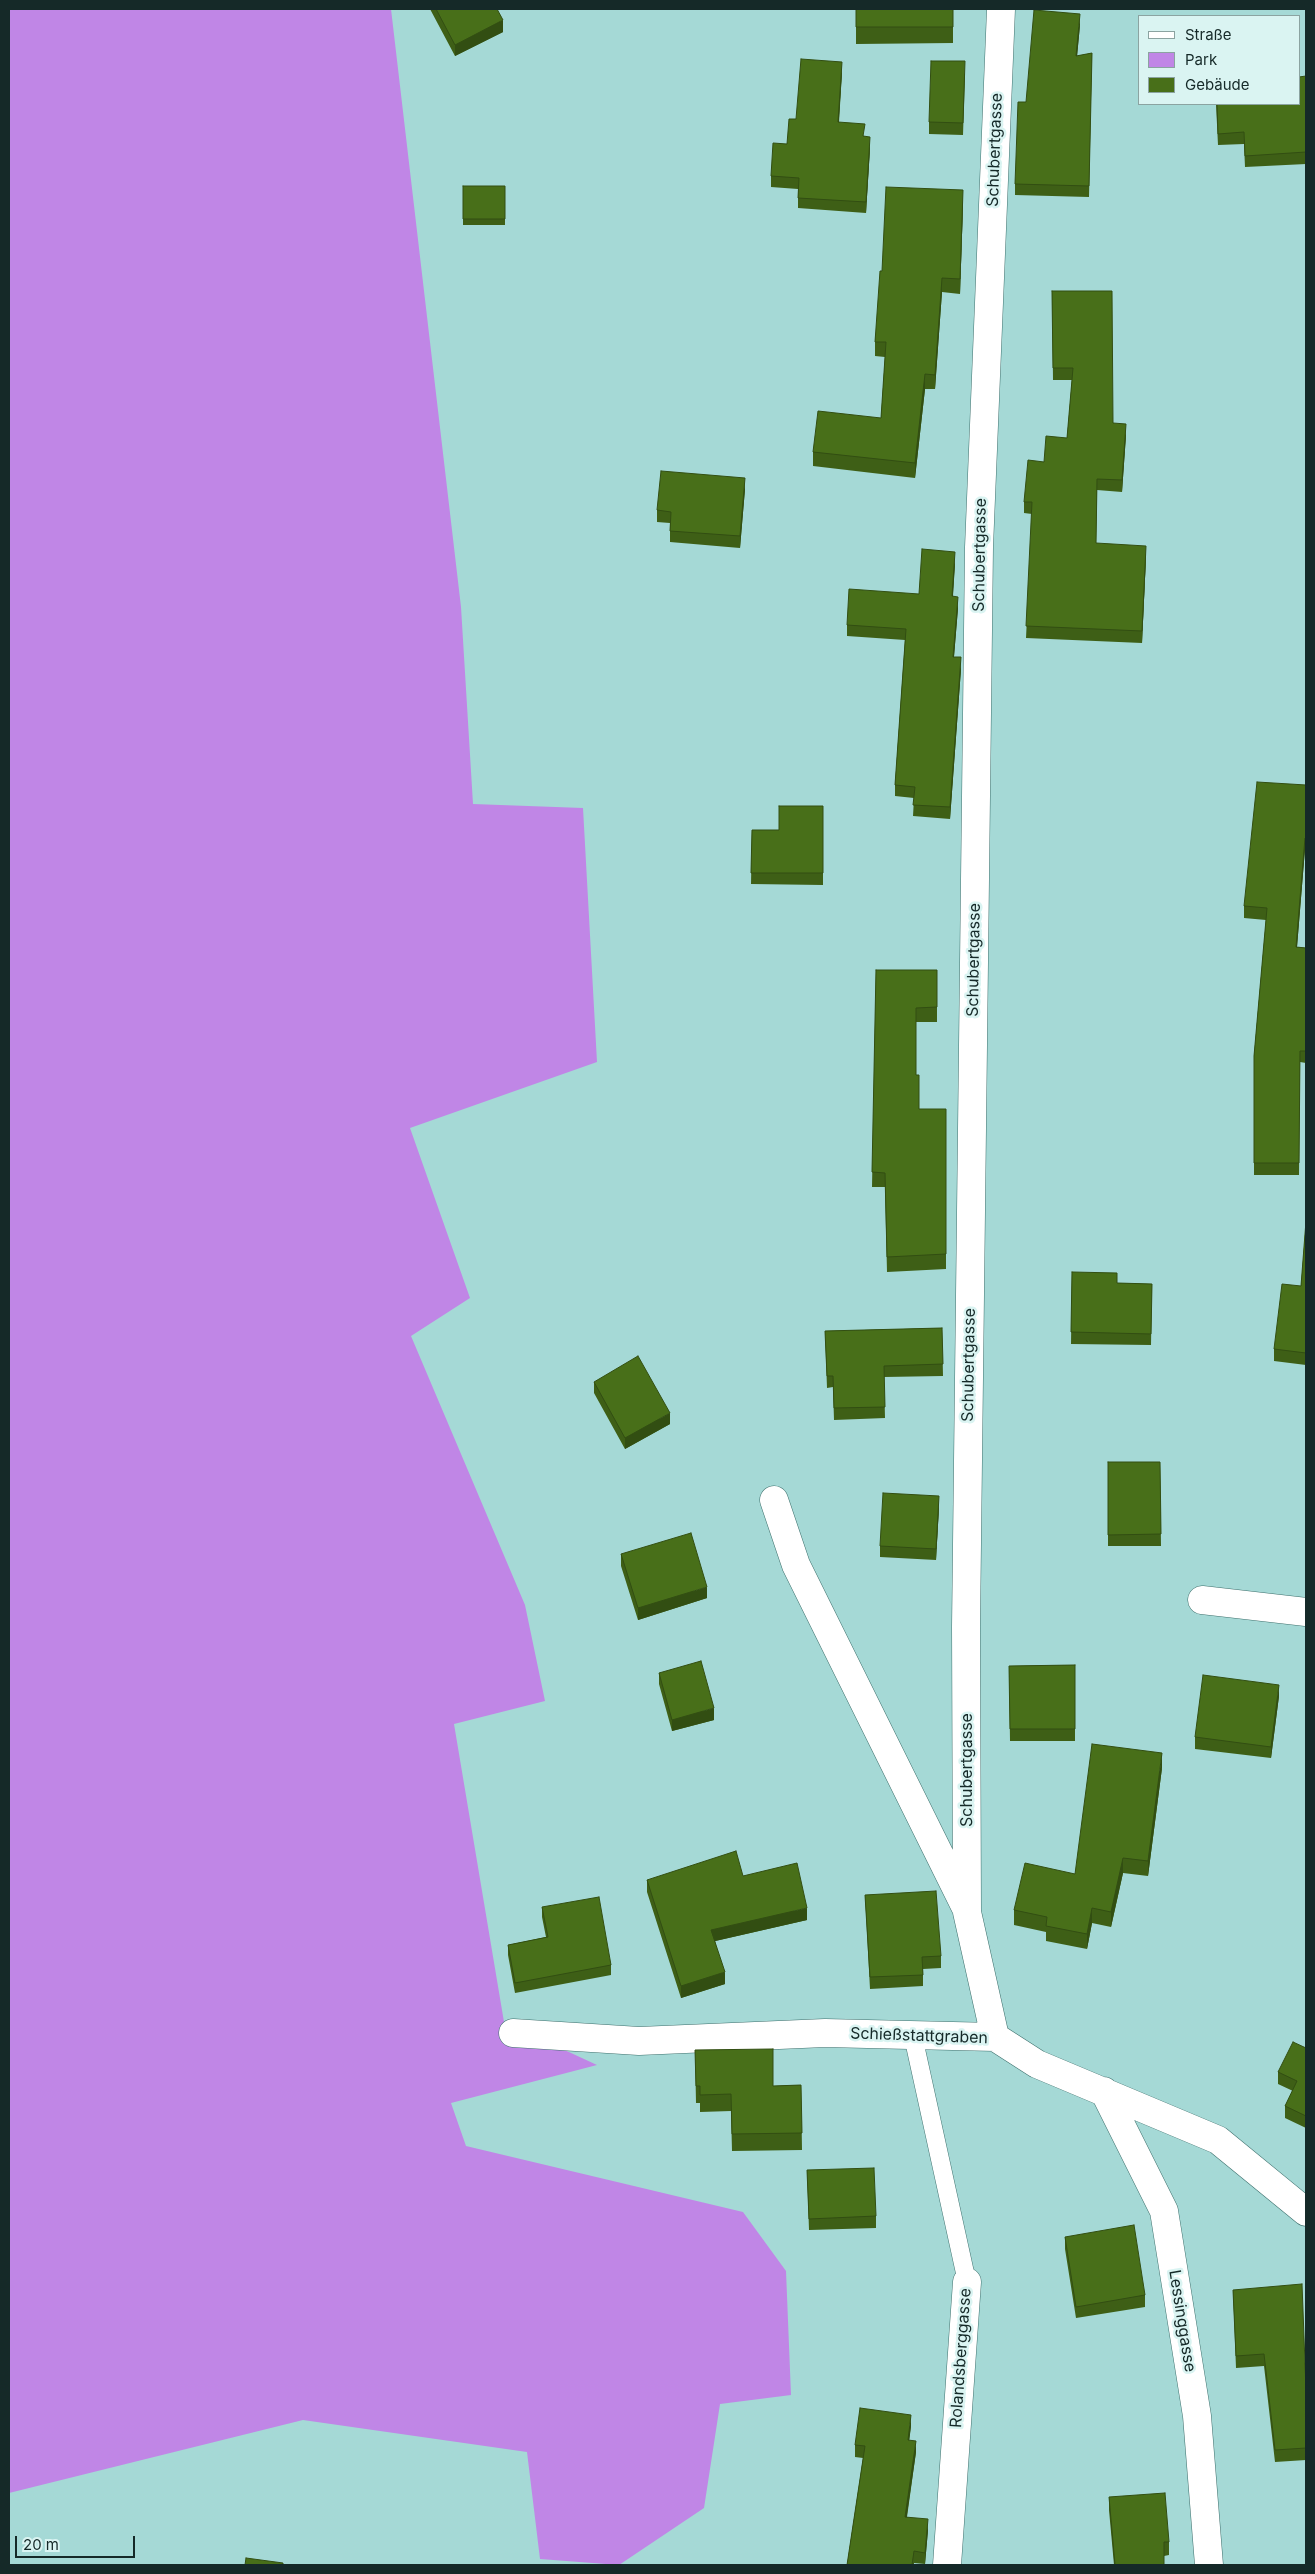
<!DOCTYPE html>
<meta charset="utf-8">
<style>
body{margin:0}
#map{position:relative;width:1315px;height:2574px;overflow:hidden;background:#a5d9d6;font-family:Inter,sans-serif}
canvas{display:block}
.frame{position:absolute;inset:0;border:10px solid #152928;pointer-events:none}
.legend{position:absolute;left:1138px;top:15px;width:162px;height:90px;box-sizing:border-box;background:#daf4f2;border:1px solid #8ba3a1;margin:0;padding:6px 9px;list-style:none;font-size:15px;color:#152928}
.legend li{display:flex;align-items:center;gap:10px;height:25px}
.legend b{width:25px;border:1px solid #8ba3a1}
.scale{position:absolute;left:15px;top:2536px;width:120px;height:22px;box-sizing:border-box;border:2px solid #152928;border-top:0;padding-left:6px;font-size:15px;line-height:18px;white-space:nowrap;color:#152928;-webkit-text-stroke:4px #daf4f2;paint-order:stroke}
</style>
<div id="map">
<canvas width="1315" height="2574"></canvas>
<div class="frame"></div>
<ul class="legend">
<li><b style="height:6px;background:#fff"></b>Straße</li>
<li><b style="height:14px;background:#c086e6"></b>Park</li>
<li><b style="height:14px;background:#486f19"></b>Gebäude</li>
</ul>
<div class="scale">20 m</div>
</div>
<script>
const c = document.querySelector('canvas').getContext('2d');
c.lineJoin = 'round';
function fillPath(path, color) { c.fillStyle = color; c.fill(path, 'evenodd'); }
const poly = rows => new Path2D(rows.map(r => 'M' + r).join(''));
function stroke(path, color, width, dash) { c.strokeStyle = color; c.lineWidth = width; c.lineCap = dash ? 'butt' : 'round'; c.setLineDash(dash || []); c.stroke(path); }
function drawText(font, color, halo, rows, align = 'center') {
  c.font = font + ' Inter,sans-serif'; c.lineWidth = 5; c.setLineDash([]); c.textBaseline = 'middle'; c.strokeStyle = halo; c.fillStyle = color; for (const [text, x, y, turn = 0] of rows) {
    c.save(); c.translate(x, y); c.rotate((+turn || 0) * Math.PI / 180); c.textAlign = isNaN(turn) ? turn : align; if (halo) c.strokeText(text, 0, 0); c.fillText(text, 0, 0); c.restore();
  }
}
fillPath(poly([
 [9,9,391,9,461,607,473,804,583,808,597,1062,410,1128,470,1298,411,1336,525,1605,545,1701,454,1724,504,2022,597,2065,451,2103,466,2146,743,2212,786,2271,791,2395,720,2404,704,2508,619,2565,540,2559,527,2452,303,2420,9,2493]
]), '#c086e6');
const lane = poly([
 [913,2036,967,2282]
]);
const street = poly([
 [774,1500,796,1565,965,1906],
 [1202,1600,1306,1612],
 [513,2033,639,2041,825,2033,995,2037,1037,2064,1218,2140,1306,2212],
 [995,2037,967,1912,966,1626,979,547,1001,9],
 [1104,2091,1164,2211,1197,2416,1209,2565],
 [947,2565,967,2282]
]);
stroke(lane, '#3e706d', 19);
stroke(street, '#3e706d', 29);
stroke(lane, '#fff', 18);
stroke(street, '#fff', 28);
fillPath(poly([
 [430,9,497,9,503,32,455,56],
 [856,9,953,9,953,43,856,44],
 [1080,25,1077,56,1092,53,1089,197,1015,195,1015,184,1026,102],
 [842,72,839,122,864,136,870,148,866,213,798,208,798,189,771,187,771,176,787,144,796,119],
 [965,73,963,135,929,134,929,122],
 [1306,76,1306,164,1245,167,1244,144,1218,145,1216,104,1299,104],
 [463,186,505,186,505,225,463,225],
 [963,205,960,294,942,292,935,389,925,389,915,478,813,466,813,452,881,418,885,357,875,356,875,342,882,271],
 [1052,291,1113,423,1126,435,1122,492,1097,490,1096,543,1146,557,1142,643,1026,638,1032,514,1024,513,1024,502,1044,462,1067,438,1072,380,1053,380],
 [745,489,740,548,670,542,670,523,657,522,657,510],
 [955,563,953,596,958,608,954,657,961,669,950,819,913,816,914,798,895,796,895,785,905,640,847,636,847,625,919,594],
 [1306,785,1306,849,1305,849,1297,947,1306,948,1306,1063,1300,1062,1299,1175,1254,1175,1254,1056,1266,920,1244,918,1244,906],
 [823,806,823,885,751,884,752,830,779,830],
 [876,970,937,970,937,1022,916,1022,916,1075,919,1109,946,1109,946,1269,887,1272,885,1187,872,1187],
 [1306,1221,1306,1365,1274,1361,1274,1349,1301,1286],
 [1072,1272,1117,1283,1152,1284,1151,1345,1071,1344],
 [942,1328,943,1376,884,1377,885,1418,834,1420,833,1387,827,1388,825,1331],
 [594,1382,670,1424,625,1449,594,1393],
 [1108,1462,1160,1462,1161,1546,1108,1546],
 [939,1507,936,1560,880,1557,880,1546],
 [621,1554,707,1598,638,1620,621,1566],
 [1075,1665,1075,1741,1010,1741,1009,1666],
 [659,1673,714,1720,672,1731,659,1684],
 [1279,1696,1271,1758,1195,1749,1195,1737],
 [1162,1768,1148,1876,1123,1873,1111,1927,1092,1923,1087,1949,1046,1941,1046,1932,1014,1925,1014,1910,1075,1874],
 [743,1876,807,1920,715,1941,725,1984,681,1998,647,1892,647,1880],
 [865,1895,941,1956,941,1968,923,1969,923,1986,870,1989],
 [542,1907,611,1965,611,1975,515,1993,508,1955,508,1945,546,1937,542,1917],
 [1306,2048,1306,2128,1285,2118,1285,2106,1293,2091,1278,2084,1278,2072],
 [695,2050,773,2086,801,2085,802,2150,732,2151,731,2111,700,2112,700,2103,696,2103],
 [807,2170,876,2216,876,2228,809,2230],
 [1065,2237,1145,2295,1145,2307,1076,2318,1065,2249],
 [1233,2290,1306,2390,1306,2460,1275,2462,1264,2366,1236,2368],
 [911,2426,909,2440,916,2452,907,2517,928,2530,925,2564,914,2563,914,2565,847,2565,863,2458,855,2457,855,2445],
 [1109,2497,1169,2542,1169,2555,1164,2556,1164,2565,1114,2565,1109,2510]
]), '#3e5f16');
fillPath(poly([
 [1080,14,1080,25,1076,67,1076,56],
 [503,20,503,32,455,56,455,45],
 [842,62,842,72,838,133,838,122],
 [870,137,870,148,866,213,866,202],
 [963,190,963,205,960,294,960,279],
 [942,278,942,292,935,389,935,375],
 [925,374,925,389,915,478,915,463],
 [1126,424,1126,435,1122,492,1122,480],
 [745,478,745,489,740,548,740,536],
 [1146,546,1146,557,1142,643,1142,631],
 [955,552,955,563,952,608,952,596],
 [958,597,958,608,953,668,953,657],
 [961,657,961,669,950,819,950,807],
 [1305,838,1305,849,1296,959,1296,947],
 [670,1413,670,1424,625,1449,625,1438],
 [939,1496,939,1507,936,1560,936,1549],
 [707,1587,707,1598,638,1620,638,1608],
 [1279,1685,1279,1696,1271,1758,1271,1747],
 [714,1708,714,1720,672,1731,672,1720],
 [1162,1753,1162,1768,1148,1876,1148,1861],
 [1123,1858,1123,1873,1111,1927,1111,1912],
 [807,1908,807,1920,711,1942,711,1930],
 [1092,1908,1092,1923,1087,1949,1087,1934],
 [725,1972,725,1984,681,1998,681,1986],
 [911,2415,911,2426,908,2451,908,2440],
 [916,2441,916,2452,905,2528,905,2517],
 [928,2519,928,2530,925,2564,925,2553]
]), '#324e12');
const building = poly([
 [436,9,497,9,503,20,455,45,436,9],
 [856,9,953,9,953,27,856,27,856,9],
 [1034,10,1080,14,1076,56,1092,53,1089,186,1015,184,1018,102,1026,102,1034,10],
 [801,59,842,62,838,122,865,124,863,136,870,137,866,202,798,198,799,178,771,176,773,143,787,144,789,119,796,119,801,59],
 [931,61,965,61,963,123,929,122,931,61],
 [1306,76,1306,152,1245,156,1244,132,1218,134,1217,104,1299,104,1299,77,1306,76],
 [463,186,505,186,505,219,463,219,463,186],
 [886,187,963,190,960,279,942,278,935,375,925,374,915,463,813,452,818,411,881,418,886,342,875,342,880,271,882,271,886,187],
 [1052,291,1112,291,1113,423,1126,424,1122,480,1097,479,1096,543,1146,546,1142,631,1026,626,1032,502,1024,502,1028,460,1044,462,1046,436,1067,438,1073,368,1053,368,1052,291],
 [661,471,745,478,740,536,670,531,671,512,657,510,661,471],
 [922,549,955,552,952,596,958,597,953,657,961,657,950,807,913,805,915,787,895,785,906,629,847,625,849,589,919,594,922,549],
 [1257,782,1306,785,1306,838,1305,838,1296,947,1306,948,1306,1051,1300,1051,1299,1163,1254,1163,1254,1056,1267,908,1244,906,1257,782],
 [779,806,823,806,823,873,751,873,752,830,779,830,779,806],
 [876,970,937,970,937,1007,916,1008,916,1075,919,1075,919,1109,946,1109,946,1254,887,1257,885,1173,872,1172,876,970],
 [1306,1221,1306,1353,1274,1349,1282,1284,1301,1286,1306,1221],
 [1072,1272,1117,1273,1117,1283,1152,1284,1151,1334,1071,1332,1072,1272],
 [942,1328,943,1364,884,1366,885,1407,834,1408,833,1376,827,1376,825,1331,942,1328],
 [638,1356,670,1413,625,1438,594,1382,638,1356],
 [1108,1462,1160,1462,1161,1534,1108,1535,1108,1462],
 [883,1493,939,1496,936,1549,880,1546,883,1493],
 [691,1533,707,1587,638,1608,621,1554,691,1533],
 [701,1661,714,1708,672,1720,659,1673,701,1661],
 [1075,1665,1075,1729,1010,1729,1009,1666,1075,1665],
 [1203,1675,1279,1685,1271,1747,1195,1737,1203,1675],
 [1092,1744,1162,1753,1148,1861,1123,1858,1111,1912,1092,1908,1087,1934,1046,1926,1047,1917,1014,1910,1025,1863,1075,1874,1092,1744],
 [736,1851,743,1876,797,1863,807,1908,711,1930,725,1972,681,1986,647,1880,736,1851],
 [936,1891,941,1956,922,1957,923,1975,870,1977,865,1895,936,1891],
 [599,1897,611,1965,515,1983,508,1945,548,1937,542,1907,599,1897],
 [1293,2042,1306,2048,1306,2116,1285,2106,1297,2081,1278,2072,1293,2042],
 [773,2049,773,2086,801,2085,802,2133,732,2134,731,2094,700,2095,700,2086,696,2086,695,2050,773,2049],
 [874,2168,876,2216,809,2219,807,2170,874,2168],
 [1134,2225,1145,2295,1076,2307,1065,2237,1134,2225],
 [1302,2284,1306,2390,1306,2448,1275,2450,1264,2354,1236,2356,1233,2290,1302,2284],
 [860,2408,911,2415,908,2440,916,2441,905,2517,928,2519,925,2553,914,2551,912,2565,847,2565,865,2446,855,2445,860,2408],
 [1165,2493,1169,2542,1164,2542,1164,2565,1115,2565,1109,2497,1165,2493],
 [246,2558,283,2563,283,2565,245,2565,246,2558]
]);
fillPath(building, '#486f19');
stroke(building, '#324e12', 1);
drawText('16px', '#152928', '#daf4f2', [
 ["Schubertgasse",995,150,-88],
 ["Schubertgasse",980,555,-89],
 ["Schubertgasse",974,960,-89],
 ["Schubertgasse",969,1365,-89],
 ["Schubertgasse",967,1770,-90],
 ["Schießstattgraben",919,2036,2],
 ["Lessinggasse",1182,2321,81],
 ["Rolandsberggasse",961,2358,-86]
]);
</script>
